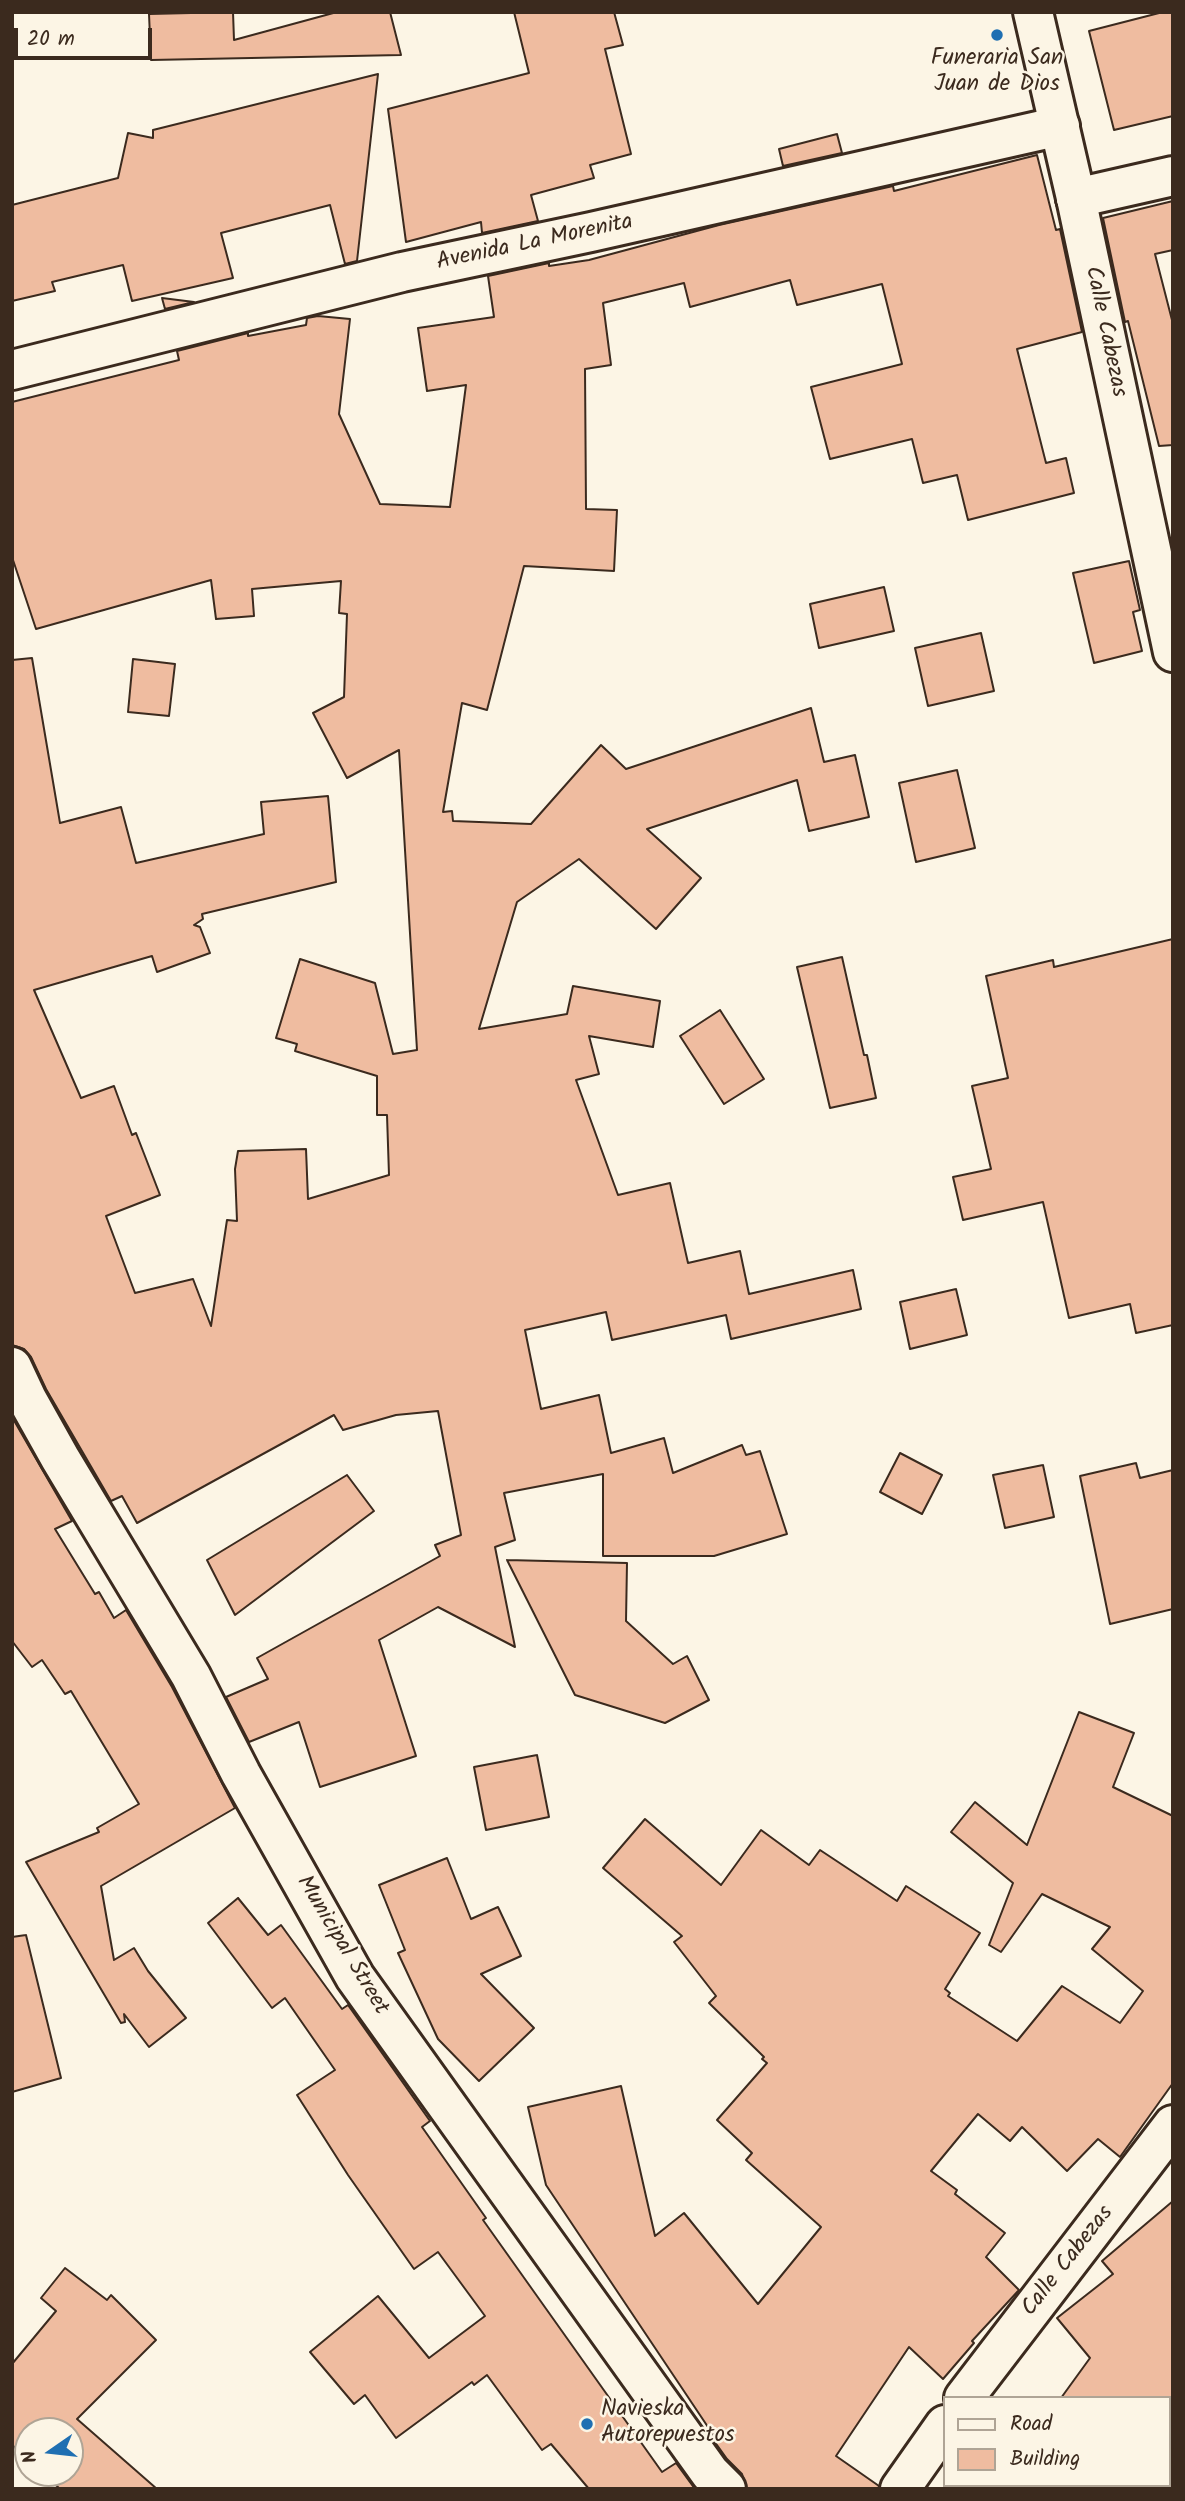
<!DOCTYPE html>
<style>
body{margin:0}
#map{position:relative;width:1185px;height:2501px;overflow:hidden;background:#fcf5e5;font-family:Kalam,sans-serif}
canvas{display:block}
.frame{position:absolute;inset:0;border:14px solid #3b2a1e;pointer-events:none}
.legend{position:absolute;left:943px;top:2396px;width:228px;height:91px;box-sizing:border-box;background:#fcf5e5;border:2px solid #afa495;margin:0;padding:9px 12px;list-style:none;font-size:21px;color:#3b2a1e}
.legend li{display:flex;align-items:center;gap:14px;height:35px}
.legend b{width:35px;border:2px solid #afa495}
.north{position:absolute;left:14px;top:2417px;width:70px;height:70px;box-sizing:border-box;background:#fcf5e5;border:2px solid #afa495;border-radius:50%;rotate:256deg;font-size:19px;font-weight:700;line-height:28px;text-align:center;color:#3b2a1e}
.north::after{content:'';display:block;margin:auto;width:24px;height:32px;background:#1f6fb2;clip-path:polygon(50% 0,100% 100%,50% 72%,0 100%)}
.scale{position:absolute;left:14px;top:28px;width:138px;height:32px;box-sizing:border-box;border:4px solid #3b2a1e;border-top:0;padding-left:9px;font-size:21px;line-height:24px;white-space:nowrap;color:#3b2a1e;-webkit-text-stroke:5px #fcf5e5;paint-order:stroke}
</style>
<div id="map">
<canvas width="1185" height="2501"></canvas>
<div class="frame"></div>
<ul class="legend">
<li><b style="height:9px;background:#fcf5e5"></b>Road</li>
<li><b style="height:19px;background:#efbca0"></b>Building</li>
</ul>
<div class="north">N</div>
<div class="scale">20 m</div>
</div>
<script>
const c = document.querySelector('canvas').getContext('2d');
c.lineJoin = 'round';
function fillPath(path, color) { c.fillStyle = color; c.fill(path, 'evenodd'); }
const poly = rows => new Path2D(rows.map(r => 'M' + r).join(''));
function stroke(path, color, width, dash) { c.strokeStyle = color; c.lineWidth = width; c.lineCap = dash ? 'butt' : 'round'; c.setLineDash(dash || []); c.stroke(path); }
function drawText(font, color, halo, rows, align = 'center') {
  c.font = font + ' Kalam,sans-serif'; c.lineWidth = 5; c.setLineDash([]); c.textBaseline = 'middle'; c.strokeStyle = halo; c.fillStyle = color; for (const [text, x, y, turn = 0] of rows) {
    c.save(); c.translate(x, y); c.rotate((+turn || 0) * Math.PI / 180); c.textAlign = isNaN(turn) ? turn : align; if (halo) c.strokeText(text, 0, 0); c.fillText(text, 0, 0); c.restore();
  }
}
const building = poly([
 [233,12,234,40,337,12,390,12,401,55,151,60,149,14,233,12],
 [514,12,614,12,623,45,605,49,631,154,590,165,594,178,531,195,538,221,482,233,481,222,406,242,388,109,529,73,514,12],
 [1163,12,1173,12,1173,116,1114,130,1089,31,1163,12],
 [378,74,357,261,345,264,330,205,221,233,233,278,132,301,123,265,52,282,55,291,12,301,12,205,118,178,128,133,153,138,153,130,378,74],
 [837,134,842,153,783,166,779,149,837,134],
 [1037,155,1056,230,1060,229,1082,332,1017,349,1046,463,1066,458,1074,493,968,520,957,475,923,483,912,439,830,459,811,387,902,364,882,284,797,305,790,280,690,307,684,283,603,303,611,365,585,369,586,509,617,510,614,571,524,566,487,710,462,703,443,812,452,811,453,821,531,824,601,745,626,769,811,708,824,762,855,755,869,817,809,831,797,780,647,829,701,878,656,929,579,859,517,902,479,1029,567,1014,573,986,660,1001,653,1047,589,1036,599,1074,576,1080,618,1195,670,1183,688,1263,740,1251,749,1294,853,1270,861,1309,731,1339,726,1315,612,1340,606,1312,525,1330,541,1409,599,1395,611,1453,664,1438,673,1473,742,1445,746,1455,760,1451,787,1534,714,1556,603,1556,603,1474,504,1493,515,1540,495,1547,515,1647,438,1607,379,1640,416,1756,320,1787,299,1722,249,1742,226,1697,268,1679,257,1658,440,1556,435,1545,461,1535,438,1411,396,1415,343,1430,334,1415,137,1523,122,1496,111,1501,46,1389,31,1357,24,1349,12,1345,12,660,32,658,60,823,121,807,136,863,264,834,261,802,328,796,336,882,202,914,203,919,194,925,200,927,210,953,157,972,152,956,34,990,81,1098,114,1086,132,1135,136,1133,160,1195,106,1216,135,1293,193,1279,211,1326,227,1220,237,1221,235,1169,238,1151,306,1149,308,1199,389,1175,387,1115,377,1115,377,1076,295,1051,297,1044,276,1038,300,959,375,983,393,1054,417,1050,399,750,347,778,313,713,344,697,347,614,339,613,341,581,252,589,254,616,216,619,211,580,36,629,12,557,12,402,179,360,177,351,248,333,248,336,306,325,307,318,318,316,350,319,339,414,380,504,450,507,466,385,427,391,418,328,494,317,488,276,549,263,549,266,589,260,719,225,893,186,894,191,1037,155],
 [1173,201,1173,250,1155,254,1173,324,1173,445,1159,446,1128,321,1125,322,1103,218,1173,201],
 [162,298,194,302,165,309,162,298],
 [1129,561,1140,610,1133,612,1142,651,1094,663,1073,573,1129,561],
 [884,587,894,631,819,648,810,604,884,587],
 [981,633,994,691,928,706,915,648,981,633],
 [133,659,175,664,169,716,128,712,133,659],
 [957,770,975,848,916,862,899,783,957,770],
 [1173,939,1173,1325,1136,1333,1130,1304,1069,1318,1043,1202,963,1220,953,1177,991,1169,972,1086,1008,1078,986,976,1053,960,1054,967,1173,939],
 [842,957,864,1055,867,1055,876,1098,830,1108,797,967,842,957],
 [720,1010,764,1079,724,1104,680,1036,720,1010],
 [956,1289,967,1335,910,1349,900,1302,956,1289],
 [12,1417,72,1521,55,1529,95,1594,99,1592,114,1618,126,1610,172,1687,235,1808,101,1886,114,1960,134,1948,148,1971,186,2018,149,2047,124,2014,125,2022,121,2023,26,1862,99,1832,97,1828,139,1804,71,1691,65,1694,42,1660,32,1667,12,1641,12,1417],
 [900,1453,942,1475,922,1514,880,1492,900,1453],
 [1136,1463,1140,1478,1173,1470,1173,1609,1110,1624,1080,1476,1136,1463],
 [1043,1465,1054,1517,1005,1528,993,1475,1043,1465],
 [347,1475,374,1511,235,1615,207,1560,347,1475],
 [507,1560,627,1563,626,1621,673,1664,687,1656,709,1700,665,1723,575,1695,507,1560],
 [1079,1712,1134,1733,1113,1787,1173,1816,1173,2083,1120,2157,1098,2139,1067,2171,1022,2127,1010,2141,978,2114,931,2171,957,2190,955,2194,1005,2233,986,2257,1019,2290,972,2341,974,2343,943,2379,909,2347,836,2456,879,2486,878,2489,747,2489,742,2474,727,2459,712,2438,714,2436,546,2185,528,2107,621,2086,655,2236,684,2213,758,2304,821,2227,746,2160,752,2153,717,2120,767,2063,762,2059,764,2057,709,2003,716,1996,674,1942,682,1936,603,1868,645,1819,721,1885,761,1830,809,1865,820,1850,897,1901,906,1886,980,1933,945,1989,950,1993,948,1996,1017,2041,1062,1986,1120,2023,1143,1991,1092,1949,1110,1927,1042,1894,1001,1952,989,1945,1013,1883,951,1832,975,1802,1027,1845,1079,1712],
 [537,1755,549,1817,486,1830,474,1767,537,1755],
 [447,1858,471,1919,498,1907,521,1956,481,1974,534,2028,479,2081,438,2039,398,1953,405,1950,379,1885,447,1858],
 [238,1898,268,1935,281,1925,342,2009,348,2005,430,2121,422,2127,486,2218,483,2220,662,2472,676,2463,695,2489,589,2489,551,2444,542,2450,487,2375,474,2385,472,2382,396,2438,365,2395,354,2404,310,2352,378,2296,429,2358,485,2316,438,2252,414,2269,348,2175,297,2095,335,2070,285,1998,272,2008,208,1923,238,1898],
 [26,1935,61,2078,12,2092,12,1937,26,1935],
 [1173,2201,1173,2398,1061,2398,1090,2358,1057,2318,1113,2274,1102,2261,1173,2201],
 [65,2268,107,2300,111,2295,156,2340,77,2419,157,2489,60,2489,43,2473,70,2473,70,2431,28,2431,28,2459,12,2445,12,2364,56,2311,41,2298,65,2268]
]);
fillPath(building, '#efbca0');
stroke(building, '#3b2a1e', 2);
const minor = poly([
 [1076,198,1173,652],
 [12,370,402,272,591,232,1060,126],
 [12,1367,27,1399,60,1458,191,1676,241,1774,355,1977,710,2473,726,2489],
 [964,2398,1173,2125],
 [900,2489,945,2425]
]);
const tertiary = poly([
 [1033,12,1076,198]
]);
const trunk = poly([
 [1076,198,1173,176]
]);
stroke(minor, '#3b2a1e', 44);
stroke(tertiary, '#3b2a1e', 44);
stroke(trunk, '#3b2a1e', 44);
stroke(minor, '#fcf5e5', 38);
stroke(tertiary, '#fcf5e5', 38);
stroke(trunk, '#fcf5e5', 38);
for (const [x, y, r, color] of [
 [997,35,7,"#1f6fb2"],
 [587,2424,7,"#1f6fb2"]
]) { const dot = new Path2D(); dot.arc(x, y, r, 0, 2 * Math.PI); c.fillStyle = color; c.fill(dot); stroke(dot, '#fcf5e5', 2.5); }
drawText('23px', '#3b2a1e', '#fcf5e5', [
 ["Funeraria San",997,60],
 ["Juan de Dios",997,86],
 ["Navieska",601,2411,"left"],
 ["Autorepuestos",601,2437,"left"]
]);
drawText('23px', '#3b2a1e', '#fcf5e5', [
 ["Avenida La Morenita",535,244,-12],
 ["Calle Cabezas",1104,332,78],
 ["Municipal Street",341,1946,59],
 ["Calle Cabezas",1069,2262,-52]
]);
</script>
